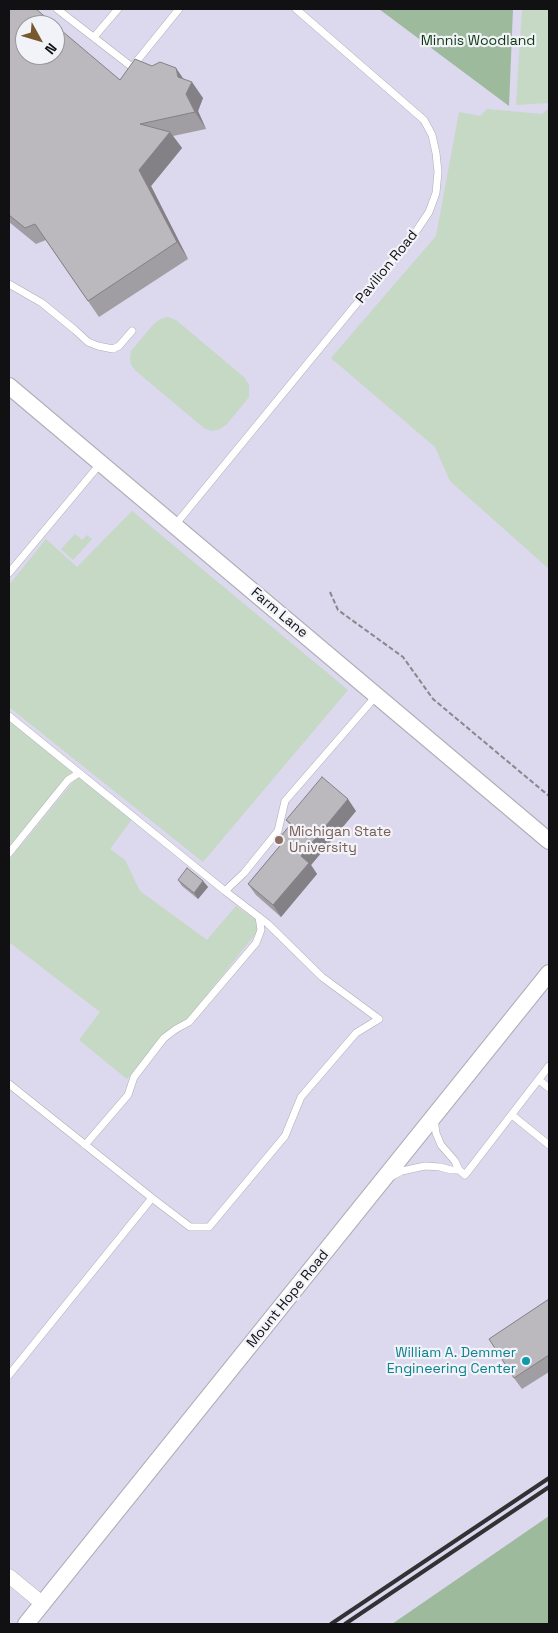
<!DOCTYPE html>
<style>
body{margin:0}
#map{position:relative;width:558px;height:1633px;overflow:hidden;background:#e5e5ec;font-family:"Space Grotesk",sans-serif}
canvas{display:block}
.frame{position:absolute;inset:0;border:10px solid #111113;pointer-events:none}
.north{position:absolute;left:15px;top:15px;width:50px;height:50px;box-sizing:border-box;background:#f2f2f9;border:1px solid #98989d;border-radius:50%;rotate:129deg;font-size:14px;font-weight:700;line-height:20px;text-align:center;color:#111113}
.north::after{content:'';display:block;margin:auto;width:18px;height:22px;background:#78592e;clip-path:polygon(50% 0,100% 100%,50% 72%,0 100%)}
</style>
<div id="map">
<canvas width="558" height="1633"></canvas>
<div class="frame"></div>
<div class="north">N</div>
</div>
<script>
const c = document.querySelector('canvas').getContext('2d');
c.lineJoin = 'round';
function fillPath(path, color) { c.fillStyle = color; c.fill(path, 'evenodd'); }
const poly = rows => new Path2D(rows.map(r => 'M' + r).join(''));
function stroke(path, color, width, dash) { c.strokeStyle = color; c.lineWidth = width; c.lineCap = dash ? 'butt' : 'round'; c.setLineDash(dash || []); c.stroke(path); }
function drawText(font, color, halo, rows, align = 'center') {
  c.font = font + ' "Space Grotesk",sans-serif'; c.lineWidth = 4.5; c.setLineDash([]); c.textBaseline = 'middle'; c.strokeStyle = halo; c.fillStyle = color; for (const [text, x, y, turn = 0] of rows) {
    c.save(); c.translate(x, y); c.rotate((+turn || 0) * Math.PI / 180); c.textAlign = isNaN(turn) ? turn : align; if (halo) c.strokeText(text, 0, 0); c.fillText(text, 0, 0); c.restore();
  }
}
fillPath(poly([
 [9,9,549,9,549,1624,9,1624],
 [25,25,55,25,55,55,25,55]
]), '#dcd8ee');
fillPath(poly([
 [522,9,549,9,549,103,516,105],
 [549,108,549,569,450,481,435,447,331,358,436,236,459,112,480,116,487,109,542,114],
 [168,317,176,320,245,378,249,385,249,397,227,424,220,429,212,431,204,428,136,371,131,365,130,358,131,351,153,325,160,319],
 [132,511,348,690,203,862,9,707,9,585,46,539,77,567],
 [75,534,82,540,87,535,92,539,73,560,61,549],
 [9,720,74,772,9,850],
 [78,776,132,819,110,849,125,860,140,891,207,940,236,906,257,921,257,932,188,1018,169,1029,127,1079,79,1040,100,1012,9,942,9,860]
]), '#c5d9c5');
fillPath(poly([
 [379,9,513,9,509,106],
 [549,1516,549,1624,392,1624]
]), '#9dba9c');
const service = poly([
 [57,9,132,67,179,9],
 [94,37,118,9],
 [9,284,42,303,75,330,88,342,98,346,113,349,119,346,132,331],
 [175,525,417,230,429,212,436,193,438,172,436,153,432,135,424,120,296,9],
 [9,573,100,464],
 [9,716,225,891],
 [9,853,68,780,79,773],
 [539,1080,549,1088],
 [9,1084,152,1198,9,1375],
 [512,1115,549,1145],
 [85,1145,128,1095,134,1077,164,1038,176,1029,189,1022,256,943,261,930,259,917],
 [459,1170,465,1175,549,1066],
 [392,1176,402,1171,425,1166,440,1167,451,1170,459,1170,455,1161,441,1145,436,1133,434,1119],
 [152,1198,190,1227,209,1227,285,1136,301,1097,356,1033,379,1019,322,977,268,924,225,891,244,873,278,831,285,801,376,696]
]);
const minor = poly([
 [9,1576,43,1604]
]);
const tertiary = poly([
 [9,386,549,841],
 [26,1624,549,973]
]);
stroke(service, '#aeaeb4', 8);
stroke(minor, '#aeaeb4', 15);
stroke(tertiary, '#aeaeb4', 18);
stroke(poly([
 [330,592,338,610,403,657,433,699,549,796]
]), '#88888d', 2, [5, 2.5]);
stroke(service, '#fff', 7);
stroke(minor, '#fff', 14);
stroke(tertiary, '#fff', 16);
stroke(poly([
 [331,1624,549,1478],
 [345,1624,549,1487]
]), '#323235', 4);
fillPath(poly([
 [9,9,120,80,183,79,203,98,198,111,206,129,173,136,182,148,151,186,188,259,99,317,46,240,36,244,9,222],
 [356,811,311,865,317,874,281,917,256,895,248,884,283,842,280,837,290,825,286,820],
 [178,880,203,881,208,887,198,899,182,886],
 [549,1300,549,1372,522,1389,514,1378]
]), '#a19ea3');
fillPath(poly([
 [176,68,187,84,192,82,203,98,198,111,206,129,195,112,178,77],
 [170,132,182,148,151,186,188,259,177,242,139,170],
 [348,799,356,811,311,865,317,874,281,917,273,905,301,856],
 [203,881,208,887,198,899,194,893]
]), '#838185');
const building = poly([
 [9,9,36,9,120,80,135,59,152,66,160,62,176,68,178,77,192,82,186,94,195,112,140,124,170,132,139,170,177,242,88,301,35,224,25,228,9,215,9,9],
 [25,25,55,25,55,55,25,55,25,25],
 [322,777,348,799,301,856,309,863,273,905,248,884,284,841,280,837,291,824,286,820,322,777],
 [187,868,203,881,194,893,178,880,187,868],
 [549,1299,549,1355,514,1378,489,1339,549,1299]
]);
fillPath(building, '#bbb8be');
stroke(building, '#838185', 1);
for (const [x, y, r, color] of [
 [279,840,5,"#8d6e63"],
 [526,1361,5,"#0f9aa8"]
]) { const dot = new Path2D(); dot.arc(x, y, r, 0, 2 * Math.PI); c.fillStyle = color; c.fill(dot); stroke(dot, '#f2f2f9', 2); }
drawText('14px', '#0c390f', '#f2f2f9', [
 ["Minnis Woodland",478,41]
]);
drawText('14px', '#111113', '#f2f2f9', [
 ["Pavilion Road",387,267,-51],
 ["Farm Lane",279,613,40],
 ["Mount Hope Road",288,1299,-51]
]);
drawText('14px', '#785e54', '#f2f2f9', [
 ["Michigan State",289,832],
 ["University",289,848]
], 'left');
drawText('14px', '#0d838f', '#f2f2f9', [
 ["William A. Demmer",516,1353],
 ["Engineering Center",516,1369]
], 'right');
</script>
